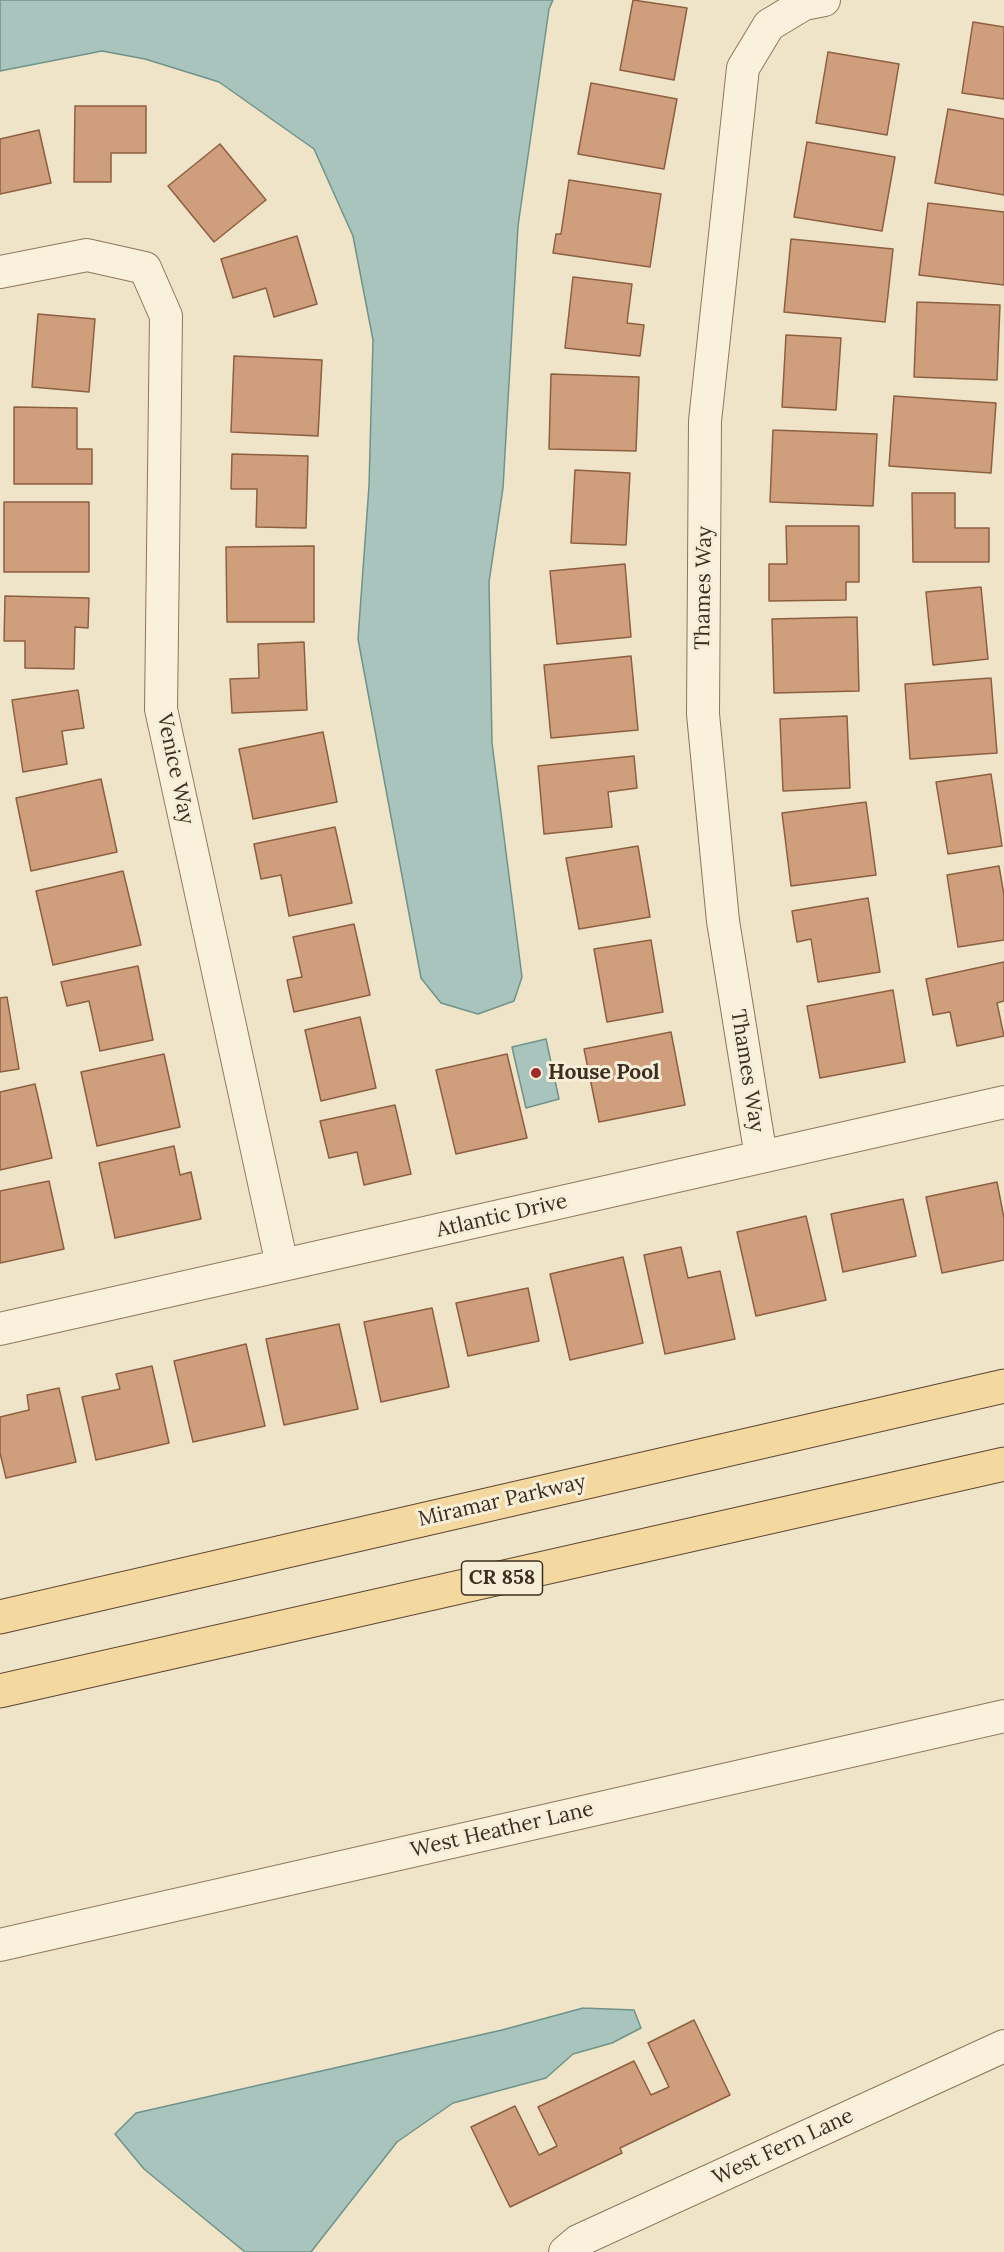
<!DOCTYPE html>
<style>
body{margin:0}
canvas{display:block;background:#f0e4c8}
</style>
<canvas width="1004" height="2252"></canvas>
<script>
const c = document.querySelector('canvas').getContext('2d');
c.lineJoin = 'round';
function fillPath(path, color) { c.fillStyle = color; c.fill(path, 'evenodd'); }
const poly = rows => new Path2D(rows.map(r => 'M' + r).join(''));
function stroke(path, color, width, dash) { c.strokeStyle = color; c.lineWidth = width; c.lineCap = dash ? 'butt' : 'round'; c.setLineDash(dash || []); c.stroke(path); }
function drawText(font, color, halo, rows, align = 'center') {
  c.font = font + ' Lora,serif'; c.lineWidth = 6; c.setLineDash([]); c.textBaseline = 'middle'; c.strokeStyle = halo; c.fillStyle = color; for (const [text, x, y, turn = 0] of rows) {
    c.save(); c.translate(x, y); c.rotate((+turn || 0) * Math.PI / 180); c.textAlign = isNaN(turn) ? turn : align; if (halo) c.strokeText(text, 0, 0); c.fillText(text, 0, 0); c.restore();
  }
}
const water = poly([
 [0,0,553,0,549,9,518,226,503,488,489,582,492,743,522,977,514,1001,478,1014,441,1003,421,978,358,639,369,486,373,340,353,236,314,149,219,82,145,59,102,51,0,71,0,0],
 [546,1039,559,1099,526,1108,512,1047,546,1039],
 [583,2008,634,2010,641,2028,612,2043,573,2054,546,2078,453,2103,397,2142,311,2252,245,2252,144,2169,115,2134,136,2113,502,2030,583,2008]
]);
fillPath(water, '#a9c4bc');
stroke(water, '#6f938a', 1.5);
const building = poly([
 [633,0,687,8,674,80,620,70,633,0],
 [973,22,1004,27,1004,99,962,93,973,22],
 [828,52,899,64,887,135,816,123,828,52],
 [591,83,677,99,664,169,578,154,591,83],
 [75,106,146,106,146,153,111,153,111,182,74,182,75,106],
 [948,109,1004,119,1004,195,935,183,948,109],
 [39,130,51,183,0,194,0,139,39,130],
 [807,142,895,157,882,231,794,217,807,142],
 [220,144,266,200,214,242,168,186,220,144],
 [569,180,661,194,650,267,553,253,556,234,561,234,569,180],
 [928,203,1004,212,1004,285,919,275,928,203],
 [297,236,317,304,274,317,266,288,233,298,221,259,297,236],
 [791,239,893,249,885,322,784,312,791,239],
 [573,277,632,284,627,323,644,325,640,356,565,348,573,277],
 [917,302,1000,305,997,380,914,377,917,302],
 [38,314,95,319,89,392,32,387,38,314],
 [786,335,841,338,836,410,782,407,786,335],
 [234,356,322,360,318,436,231,432,234,356],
 [551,374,639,377,636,451,549,449,551,374],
 [894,396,996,403,991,473,889,466,894,396],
 [14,407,77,408,77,449,92,449,92,484,14,484,14,407],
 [773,430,877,434,873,506,770,502,773,430],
 [232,454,308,456,306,528,256,527,257,489,231,489,232,454],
 [575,470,630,473,626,545,571,543,575,470],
 [912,493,955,493,955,528,989,528,989,562,913,562,912,493],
 [4,502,89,502,89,572,4,572,4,502],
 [786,526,859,526,859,582,846,582,846,600,769,601,769,564,787,564,786,526],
 [314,546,314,622,227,622,226,547,314,546],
 [625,564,631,637,557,644,550,571,625,564],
 [981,587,988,659,933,665,926,592,981,587],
 [5,596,89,598,88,628,75,627,74,669,25,668,25,641,4,641,5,596],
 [857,617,859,691,774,693,772,619,857,617],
 [304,642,307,710,232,713,230,679,259,678,258,644,304,642],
 [631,656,638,730,551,738,544,665,631,656],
 [991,678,997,753,910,759,905,684,991,678],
 [78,690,84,728,62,731,67,764,23,772,12,700,78,690],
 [847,716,850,788,783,791,780,719,847,716],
 [323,732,337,802,253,819,239,749,323,732],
 [634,756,637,788,608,792,612,827,544,834,538,766,634,756],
 [991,774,1002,846,948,854,936,782,991,774],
 [101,779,117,852,31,871,16,798,101,779],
 [866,802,876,875,791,886,782,813,866,802],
 [335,827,352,903,289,916,281,875,261,879,254,844,335,827],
 [638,846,650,917,579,929,566,858,638,846],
 [999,866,1004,895,1004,940,958,947,947,875,999,866],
 [123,871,141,945,53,965,36,891,123,871],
 [868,898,880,972,818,982,811,939,797,942,792,911,868,898],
 [354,924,370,995,294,1012,287,980,302,977,293,937,354,924],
 [651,940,663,1012,607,1022,594,949,651,940],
 [1004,962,1004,1001,997,1003,1004,1036,957,1046,950,1012,933,1015,926,979,1004,962],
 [138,966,153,1040,100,1051,89,1001,67,1006,61,982,138,966],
 [893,990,905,1062,820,1078,807,1006,893,990],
 [7,997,19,1069,0,1072,0,998,7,997],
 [360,1017,376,1088,321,1101,305,1030,360,1017],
 [671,1032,685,1105,599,1122,584,1049,671,1032],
 [164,1054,180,1127,97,1146,81,1072,164,1054],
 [507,1054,527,1138,456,1154,436,1070,507,1054],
 [35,1084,52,1158,0,1170,0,1092,35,1084],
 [395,1105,411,1174,364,1185,357,1152,329,1158,320,1121,395,1105],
 [174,1146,180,1175,191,1172,201,1219,115,1238,99,1163,174,1146],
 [49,1181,64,1249,0,1263,0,1191,49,1181],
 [997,1182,1004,1218,1004,1260,942,1273,926,1197,997,1182],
 [903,1199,916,1256,843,1272,831,1214,903,1199],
 [806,1216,826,1300,756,1316,737,1232,806,1216],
 [681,1247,688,1278,720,1271,735,1339,665,1354,644,1255,681,1247],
 [623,1257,643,1343,570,1360,550,1274,623,1257],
 [528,1288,539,1341,468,1356,456,1303,528,1288],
 [432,1308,449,1387,381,1402,364,1322,432,1308],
 [339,1324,358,1409,284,1425,266,1339,339,1324],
 [246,1344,265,1426,193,1442,174,1361,246,1344],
 [152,1366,169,1443,96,1460,82,1397,120,1389,116,1374,152,1366],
 [59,1388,76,1462,6,1478,0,1453,0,1417,29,1410,27,1395,59,1388],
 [694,2020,730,2095,620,2148,622,2153,510,2207,471,2127,515,2106,539,2155,557,2146,538,2107,634,2061,651,2095,669,2087,648,2043,694,2020]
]);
fillPath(building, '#cf9f7d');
stroke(building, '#8d5f41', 1.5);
const minor = poly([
 [0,272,87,255,145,268,166,316,161,709,282,1265],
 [761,1157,723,921,703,714,705,421,743,68,769,25,804,4,824,0],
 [0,1329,1004,1102],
 [0,1945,1004,1716],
 [565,2252,578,2241,1004,2046]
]);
const primary = poly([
 [0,1617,1004,1386],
 [0,1691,1004,1464]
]);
stroke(minor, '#8d765c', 34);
stroke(primary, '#5b4430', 35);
stroke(minor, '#faf1dc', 32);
stroke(primary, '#f3d9a0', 33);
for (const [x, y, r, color] of [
 [536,1073,6,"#9e2a2b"]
]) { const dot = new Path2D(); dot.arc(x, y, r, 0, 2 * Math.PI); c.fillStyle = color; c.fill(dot); stroke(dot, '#f7eed8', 2); }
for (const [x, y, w] of [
 [502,1578,81]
]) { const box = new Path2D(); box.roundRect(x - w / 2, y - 17, w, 34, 4.5); c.fillStyle = '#f7eed8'; c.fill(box); stroke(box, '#3d2e20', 1.5); }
drawText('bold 20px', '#3d2e20', null, [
 ["CR 858",502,1578]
]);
drawText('21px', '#3d2e20', '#f7eed8', [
 ["Thames Way",704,588,-89],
 ["Venice Way",175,769,78],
 ["Thames Way",747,1071,81],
 ["Atlantic Drive",502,1216,-13],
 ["Miramar Parkway",502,1501,-13],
 ["West Heather Lane",502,1830,-13],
 ["West Fern Lane",783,2147,-25]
]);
drawText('bold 21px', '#3d2e20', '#f7eed8', [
 ["House Pool",548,1073]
], 'left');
</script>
